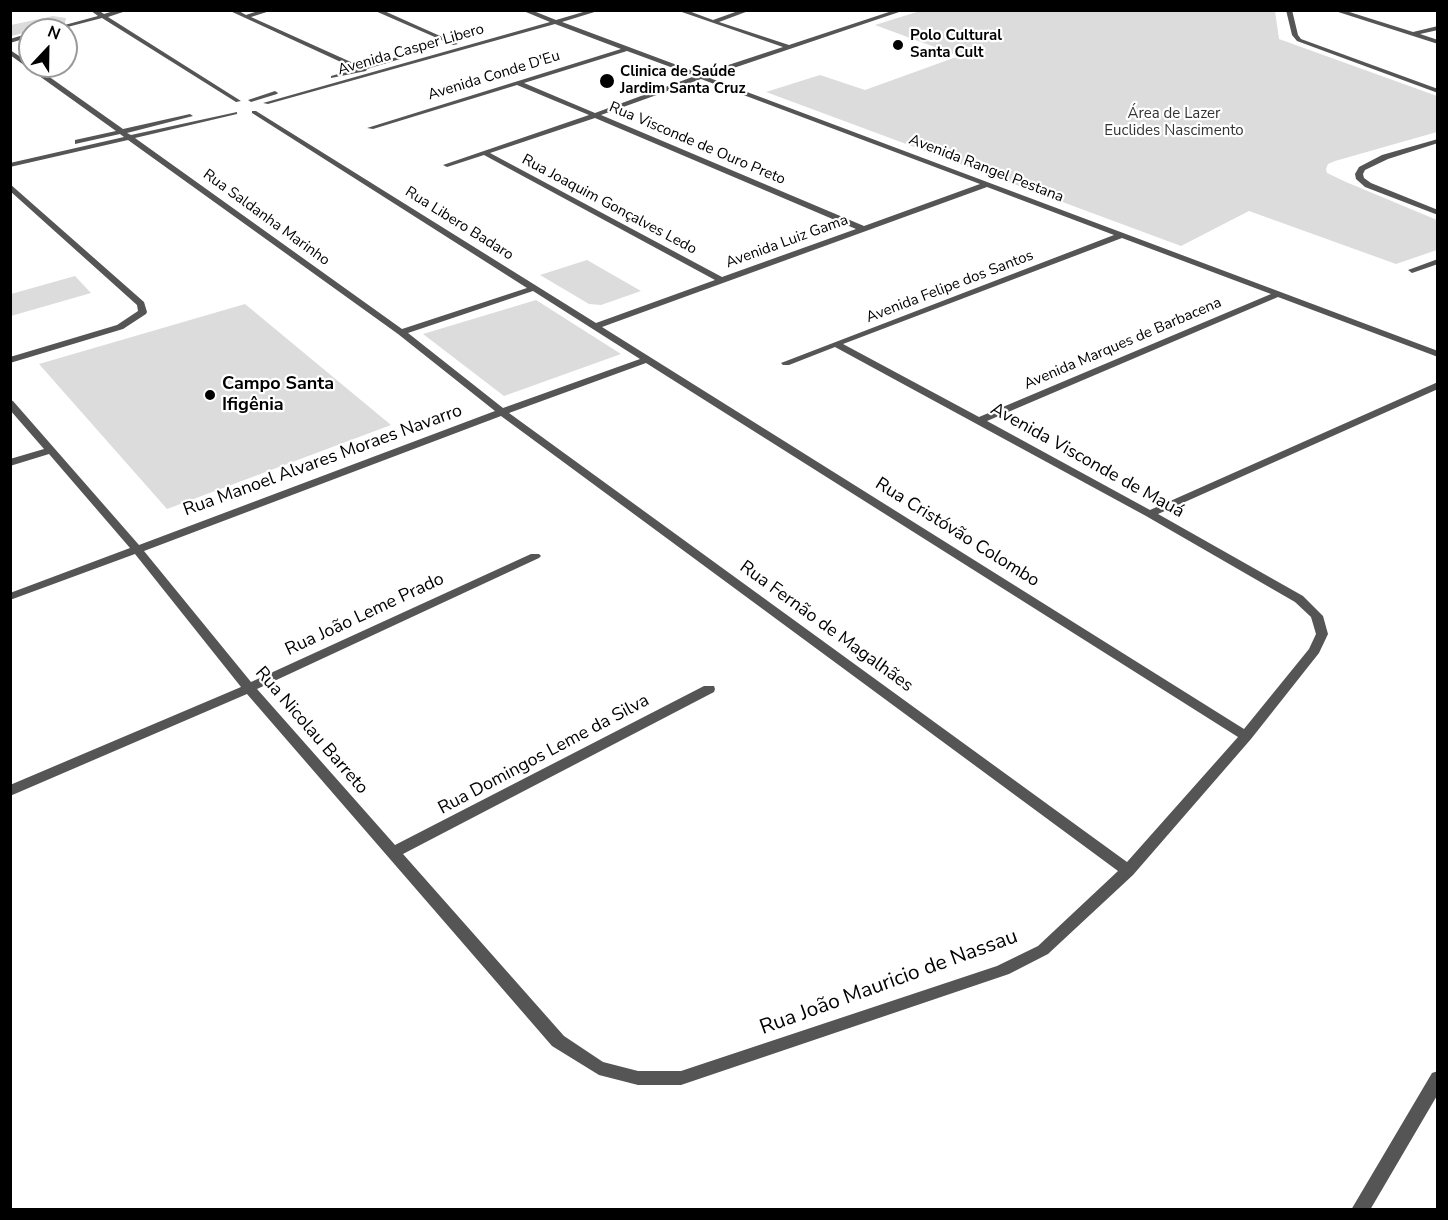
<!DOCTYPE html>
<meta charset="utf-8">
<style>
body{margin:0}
#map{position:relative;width:1448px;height:1220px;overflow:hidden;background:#fff;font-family:"Nunito Sans",sans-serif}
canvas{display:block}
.frame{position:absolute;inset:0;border:12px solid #000;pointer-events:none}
.north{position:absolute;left:18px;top:18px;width:60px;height:60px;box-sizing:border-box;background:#fff;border:2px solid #999;border-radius:50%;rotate:22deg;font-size:16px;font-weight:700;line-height:24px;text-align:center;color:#000}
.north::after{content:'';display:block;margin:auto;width:21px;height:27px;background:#000;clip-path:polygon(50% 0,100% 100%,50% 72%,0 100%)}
</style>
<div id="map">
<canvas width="1448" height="1220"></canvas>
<div class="frame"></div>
<div class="north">N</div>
</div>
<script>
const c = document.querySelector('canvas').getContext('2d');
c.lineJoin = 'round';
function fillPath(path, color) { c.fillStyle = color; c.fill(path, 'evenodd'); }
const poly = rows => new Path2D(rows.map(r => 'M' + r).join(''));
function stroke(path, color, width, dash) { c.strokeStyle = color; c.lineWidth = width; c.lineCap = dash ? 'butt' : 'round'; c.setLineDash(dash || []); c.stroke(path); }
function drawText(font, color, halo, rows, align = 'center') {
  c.font = font + ' "Nunito Sans",sans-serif'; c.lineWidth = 4.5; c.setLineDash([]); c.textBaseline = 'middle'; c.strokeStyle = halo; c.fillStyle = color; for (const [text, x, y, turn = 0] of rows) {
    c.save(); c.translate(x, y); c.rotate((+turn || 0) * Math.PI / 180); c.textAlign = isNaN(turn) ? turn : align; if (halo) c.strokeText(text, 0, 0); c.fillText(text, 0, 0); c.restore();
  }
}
fillPath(poly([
 [920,11,1275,11,1279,39,1437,96,1437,132,1335,161,1328,164,1326,169,1327,173,1346,182,1437,220,1437,250,1396,264,1249,211,1181,246,766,92,820,75,865,90,959,56,875,25],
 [53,16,66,18,65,23,11,36,11,25],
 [587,260,641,291,601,305,589,304,540,275],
 [75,276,91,293,11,316,11,294],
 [536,300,621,354,504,396,423,334],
 [245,304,391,425,167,509,39,364]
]), '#dcdcdc');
fillPath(poly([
 [90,10,98,10,104,14,117,10,129,10,108,17,241,101,236,102,102,18,56,30,46,30,98,16,90,10],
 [228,10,237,10,246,15,261,10,273,10,251,17,362,67,397,57,400,59,367,69,366,71,331,78,331,76,356,69,228,10],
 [373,10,382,10,458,44,453,45,373,10],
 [521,10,531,10,556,20,590,10,601,10,562,22,701,74,783,47,676,10,686,10,713,20,741,10,751,10,719,22,789,45,895,10,905,10,707,77,1438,351,1438,357,1278,297,987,421,1150,510,1438,382,1438,389,1158,514,1303,596,1323,616,1328,634,1319,653,1251,739,1133,875,1048,954,1009,974,681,1085,638,1085,599,1075,552,1046,247,694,10,796,10,785,241,687,135,554,10,600,10,593,130,548,49,454,10,466,10,459,44,449,10,410,10,400,13,401,139,545,495,411,398,334,128,140,10,167,10,163,124,137,120,134,75,144,75,140,116,131,10,55,10,50,30,63,30,66,34,66,123,129,190,114,193,116,127,133,131,135,237,112,237,114,135,138,402,329,527,288,252,113,252,111,256,111,596,323,715,280,484,155,447,167,443,165,589,115,517,85,373,129,367,128,621,49,555,24,268,104,263,103,550,22,521,10],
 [627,51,695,76,595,113,524,83,627,51],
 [701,79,980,184,864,226,601,115,701,79],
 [595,118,856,229,722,277,490,153,595,118],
 [987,187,1114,235,781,363,783,365,789,365,835,347,1146,516,1295,602,1311,617,1316,634,1309,649,1244,729,602,327,987,187],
 [1122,238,1271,294,979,417,843,344,1122,238],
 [533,291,640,359,503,408,408,333,533,291],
 [646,363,1238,737,1127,862,509,413,646,363],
 [501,416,1118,871,1038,946,997,966,681,1071,638,1071,603,1062,564,1036,403,854,714,692,715,689,714,686,704,686,395,845,257,689,539,558,541,556,539,554,531,554,251,682,144,551,501,416],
 [1286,10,1292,10,1298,35,1301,39,1438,89,1438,93,1297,41,1292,35,1286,10],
 [1332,10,1343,10,1413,32,1438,26,1438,30,1420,34,1438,40,1438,44,1332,10],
 [30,33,30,37,10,43,10,39,30,33],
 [275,91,278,93,277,94,251,102,248,100,275,91],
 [1438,139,1438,143,1388,159,1365,170,1363,174,1364,178,1371,183,1438,210,1438,215,1365,187,1356,179,1355,174,1359,167,1382,155,1438,139],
 [10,184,144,302,147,312,146,314,123,329,10,363,10,357,117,325,138,311,137,305,10,191,10,184],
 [1438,259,1438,264,1412,273,1408,270,1438,259],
 [1438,1071,1438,1094,1370,1210,1351,1210,1432,1073,1438,1071]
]), '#555');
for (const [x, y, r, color] of [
 [898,45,6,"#000"],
 [607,81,8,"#000"],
 [210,395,6,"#000"]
]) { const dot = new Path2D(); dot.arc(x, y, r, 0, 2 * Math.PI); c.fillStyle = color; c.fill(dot); stroke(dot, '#fff', 2); }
drawText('bold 15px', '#000', '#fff', [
 ["Polo Cultural",910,36],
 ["Santa Cult",910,53],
 ["Clinica de Saúde",620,72],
 ["Jardim Santa Cruz",620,89]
], 'left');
drawText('15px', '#000', '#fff', [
 ["Avenida Casper Libero",411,50,-16],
 ["Avenida Conde D'Eu",494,76,-17],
 ["Rua Visconde de Ouro Preto",697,144,23],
 ["Avenida Rangel Pestana",986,169,21],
 ["Rua Joaquim Gonçalves Ledo",609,205,28],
 ["Rua Saldanha Marinho",266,218,36],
 ["Rua Libero Badaro",459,224,32],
 ["Avenida Luiz Gama",787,242,-20],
 ["Avenida Felipe dos Santos",950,287,-21],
 ["Avenida Marques de Barbacena",1123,344,-23]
]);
drawText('15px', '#333', '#fff', [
 ["Área de Lazer",1174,114],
 ["Euclides Nascimento",1174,131]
]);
drawText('bold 18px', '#000', '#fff', [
 ["Campo Santa",222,385],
 ["Ifigênia",222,406]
], 'left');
drawText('18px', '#000', '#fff', [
 ["Rua Manoel Alvares Moraes Navarro",323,461,-20],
 ["Avenida Visconde de Mauá",1087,461,29],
 ["Rua Cristóvão Colombo",957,533,32],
 ["Rua João Leme Prado",365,615,-25],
 ["Rua Fernão de Magalhães",826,627,36],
 ["Rua Nicolau Barreto",311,731,49],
 ["Rua Domingos Leme da Silva",544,755,-28]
]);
drawText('21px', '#000', '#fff', [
 ["Rua João Mauricio de Nassau",889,983,-20]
]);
</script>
